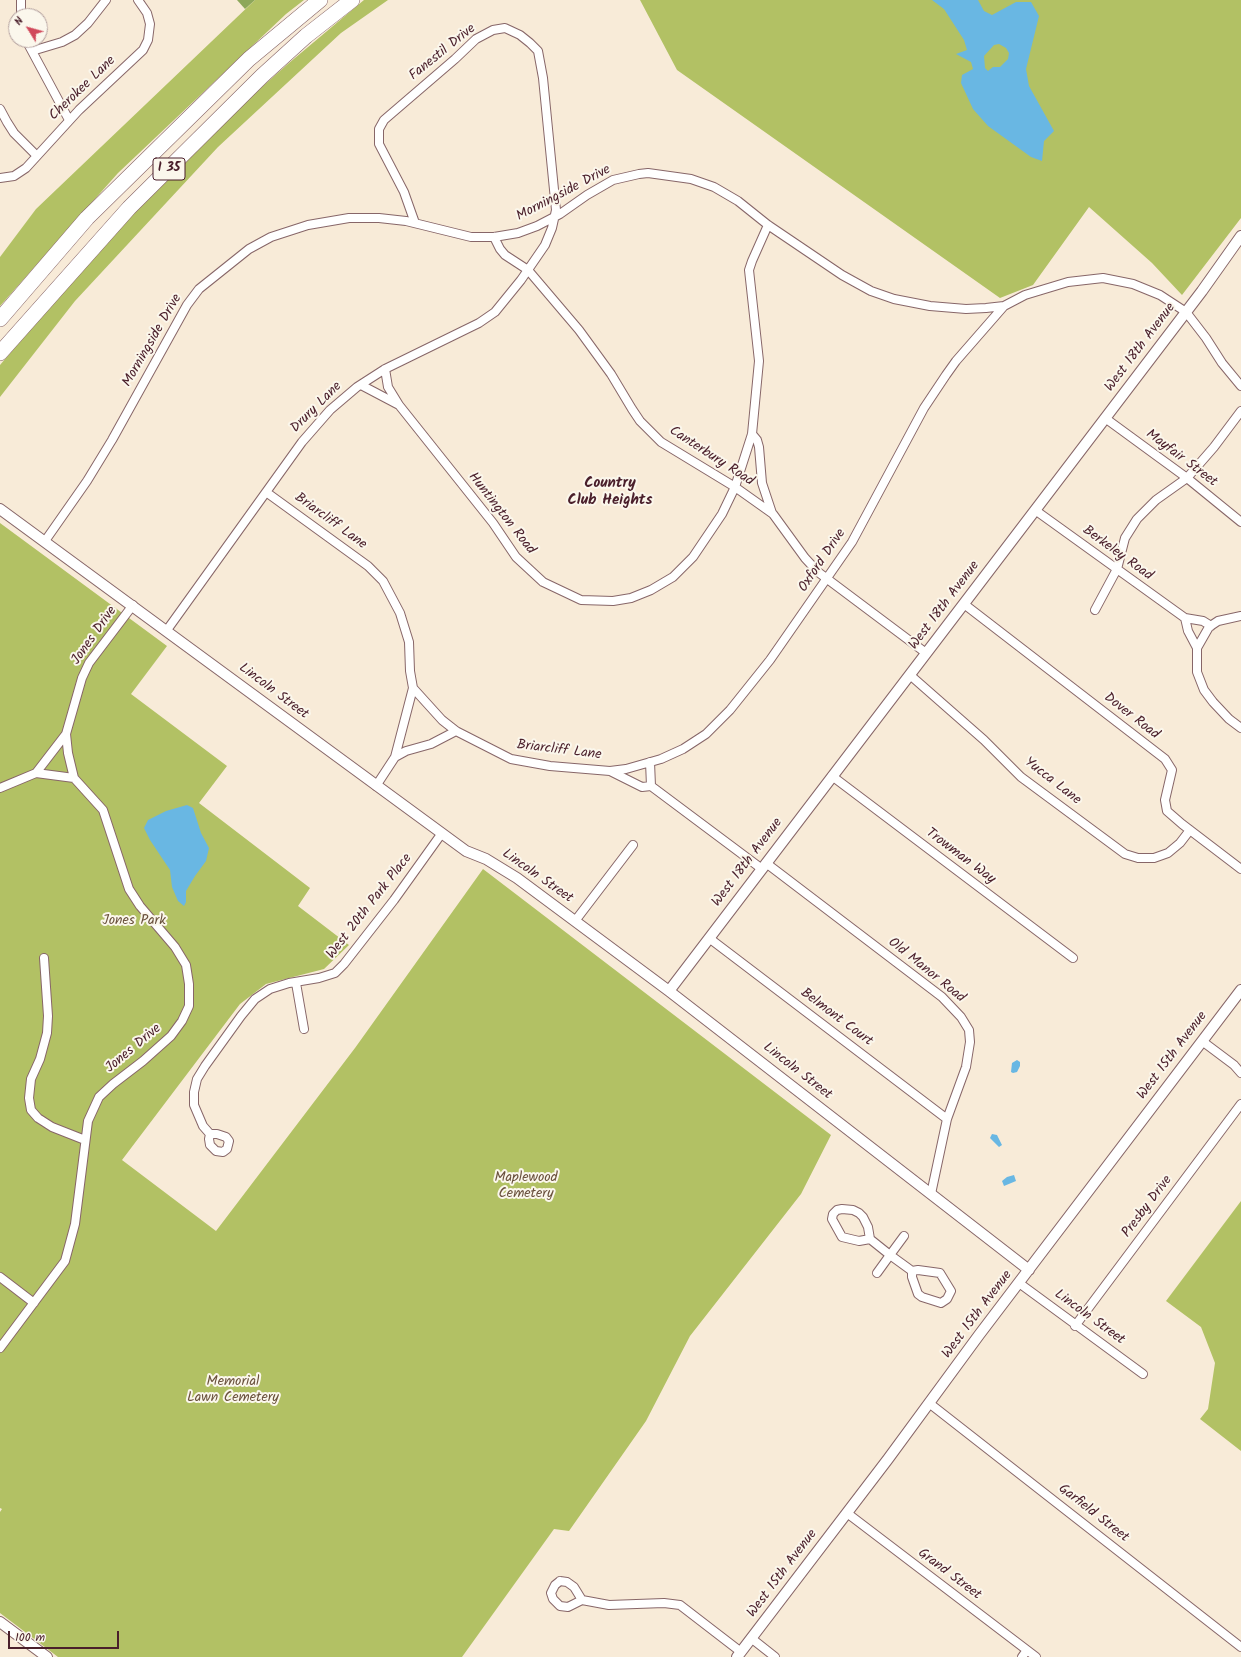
<!DOCTYPE html>
<style>
body{margin:0}
#map{position:relative;width:1241px;height:1657px;overflow:hidden;background:#f8ebd8;font-family:Kalam,sans-serif}
canvas{display:block}
.north{position:absolute;left:8px;top:8px;width:40px;height:40px;box-sizing:border-box;background:#fbf7ec;border:1px solid #b4a19f;border-radius:50%;rotate:307deg;font-size:11px;font-weight:700;line-height:16px;text-align:center;color:#4a1f2b}
.north::after{content:'';display:block;margin:auto;width:14px;height:18px;background:#d1495b;clip-path:polygon(50% 0,100% 100%,50% 72%,0 100%)}
.scale{position:absolute;left:8px;top:1631px;width:111px;height:18px;box-sizing:border-box;border:2px solid #4a1f2b;border-top:0;padding-left:5px;font-size:12px;line-height:14px;white-space:nowrap;color:#4a1f2b;-webkit-text-stroke:3px #fbf7ec;paint-order:stroke}
</style>
<div id="map">
<canvas width="1241" height="1657"></canvas>
<div class="north">N</div>
<div class="scale">100 m</div>
</div>
<script>
const c = document.querySelector('canvas').getContext('2d');
c.lineJoin = 'round';
function fillPath(path, color) { c.fillStyle = color; c.fill(path, 'evenodd'); }
const poly = rows => new Path2D(rows.map(r => 'M' + r).join(''));
function stroke(path, color, width, dash) { c.strokeStyle = color; c.lineWidth = width; c.lineCap = dash ? 'butt' : 'round'; c.setLineDash(dash || []); c.stroke(path); }
function drawText(font, color, halo, rows, align = 'center') {
  c.font = font + ' Kalam,sans-serif'; c.lineWidth = 4; c.setLineDash([]); c.textBaseline = 'middle'; c.strokeStyle = halo; c.fillStyle = color; for (const [text, x, y, turn = 0] of rows) {
    c.save(); c.translate(x, y); c.rotate((+turn || 0) * Math.PI / 180); c.textAlign = isNaN(turn) ? turn : align; if (halo) c.strokeText(text, 0, 0); c.fillText(text, 0, 0); c.restore();
  }
}
fillPath(poly([
 [255,0,304,0,286,14,118,173,0,306,0,257,36,209],
 [364,0,388,0,341,33,218,147,75,301,0,397,0,365,120,225,229,116,289,63],
 [640,0,1241,0,1241,218,1182,295,1152,263,1089,207,1033,285,1000,298,677,70],
 [0,523,167,646,131,694,227,766,199,803,310,888,298,906,349,945,324,969,266,984,240,1004,122,1160,216,1231,355,1048,483,869,831,1135,801,1194,690,1336,646,1421,569,1531,554,1529,462,1657,58,1657,0,1613,0,1512,2,1509,0,1508],
 [1241,1201,1241,1451,1200,1419,1208,1409,1215,1363,1201,1327,1166,1301]
]), '#b2c164');
fillPath(poly([
 [237,0,255,0,245,9]
]), '#8da75a');
fillPath(poly([
 [932,0,978,0,984,11,992,15,1016,2,1031,2,1039,16,1026,69,1029,86,1054,131,1044,141,1042,161,1031,157,988,126,973,109,961,83,962,75,973,69,971,62,956,54,967,50,964,40,944,9],
 [999,44,1006,48,1009,53,1008,59,1000,67,993,67,988,71,985,68,984,56,994,45],
 [187,805,193,808,201,833,209,848,206,861,195,876,186,891,186,902,184,906,178,901,172,887,170,870,150,840,144,828,148,820,166,811],
 [1017,1060,1020,1062,1020,1066,1017,1072,1013,1073,1011,1072,1012,1063],
 [992,1134,997,1135,1002,1145,999,1147,990,1138],
 [1014,1175,1016,1181,1004,1186,1002,1181,1007,1177]
]), '#69b7e3');
const minor = poly([
 [21,0,21,16],
 [26,40,69,120],
 [32,51,62,42,75,35,88,23,106,0],
 [0,109,7,122,14,133,37,156],
 [0,178,14,176,26,168,79,110,143,50,148,40,150,24,147,13,138,0],
 [494,237,500,249,505,255,528,270,579,330,611,374,632,409,640,421,661,442,735,487,773,514,805,558,818,572,926,653],
 [385,369,388,387,399,405],
 [361,385,399,405,493,523,516,557,543,582,581,600,613,601,631,598,651,590,673,577,693,557,722,514,735,487,752,434,759,361,749,270,752,261,768,225],
 [1105,418,1187,478,1241,522],
 [752,434,757,440,759,447,762,483,772,513],
 [266,492,368,566,383,581,400,613,409,642,410,671,413,688,442,720,456,731,511,759,550,766,610,771,642,787,651,786,762,869],
 [1035,510,1185,618,1203,621,1211,626],
 [45,541,87,481,112,440,187,305,199,289,249,249,271,237,308,225,349,218,379,218,406,221,471,237,494,237,518,233,537,226,560,214,587,195,613,180,639,174,648,173,691,179,714,187,738,201,768,225,842,275,871,291,894,299,930,306,966,309,986,308,1004,306,1025,295,1068,282,1103,278,1133,284,1160,295,1186,312,1206,338,1222,363,1241,386],
 [964,604,1165,759,1172,770,1165,800,1167,811,1182,824,1241,869],
 [1095,610,1117,569,1125,538,1137,519,1156,500,1187,478,1214,447,1241,411],
 [1241,616,1218,621,1209,627,1197,648,1197,672,1204,690,1213,702,1229,719,1241,728],
 [1185,618,1188,631,1197,648],
 [167,630,302,442,330,410,357,387,385,369,479,323,495,312,521,280,545,245,552,228,556,210,543,78,538,51,530,43,520,35,505,28,493,30,476,39,455,59,384,120,379,129,379,144,404,192,415,223],
 [910,675,984,740,1021,777,1125,854,1138,858,1154,858,1168,853,1180,843,1190,830],
 [413,688,395,757,406,751,431,744,456,731],
 [650,762,651,786],
 [610,771,626,769,661,759,683,749,706,734,730,710,770,660,852,542,924,408,946,375,956,361,1004,306],
 [36,773,74,778],
 [832,776,1073,958],
 [376,786,395,757],
 [0,788,36,773,66,734],
 [766,863,942,997,961,1017,969,1030,970,1042,966,1067,947,1119,931,1194],
 [575,921,633,845],
 [709,938,947,1119],
 [44,958,48,1016,47,1033,40,1059,31,1079,29,1098,31,1110,38,1118,52,1127,85,1140],
 [296,983,304,1029],
 [1202,1041,1234,1065,1241,1073],
 [210,1134,203,1126,194,1105,194,1092,197,1079,205,1066,241,1016,255,999,270,989,289,983,319,978,335,973,344,964,394,900,442,833],
 [210,1134,217,1134,226,1137,229,1141,227,1149,223,1152,216,1151,210,1145,209,1139,210,1134],
 [870,1239,859,1241,842,1237,832,1219,833,1214,837,1210,842,1209,853,1210,859,1213,863,1217,868,1227,870,1239,890,1255,904,1236],
 [877,1273,890,1255,912,1271,918,1270,940,1273,951,1291,947,1299,941,1303,922,1297,918,1294,912,1277,912,1271],
 [0,1277,34,1303],
 [1019,1283,1143,1374],
 [1075,1326,1241,1104],
 [0,1348,65,1261,75,1224,88,1121,99,1097,113,1084,143,1061,171,1036,182,1021,189,1006,189,984,186,965,175,947,140,906,129,889,103,810,74,778,68,753,66,734,82,678,89,663,133,605],
 [929,1403,1241,1647],
 [847,1513,1036,1657],
 [560,1581,567,1582,574,1587,582,1600,568,1607,560,1606,553,1599,551,1593,555,1585,560,1581],
 [582,1600,609,1605,664,1603,680,1605,741,1652],
 [751,1638,775,1657],
 [1022,1657,1027,1650]
]);
const tertiary = poly([
 [0,509,466,851,486,859,517,878,669,991,1029,1270],
 [669,991,1202,291,1241,236],
 [0,1622,47,1657],
 [737,1657,888,1459,979,1335,1241,990]
]);
const motorway = poly([
 [0,319,87,218,249,59,320,0],
 [0,353,129,208,262,76,306,36,352,0]
]);
stroke(minor, '#876668', 10);
stroke(tertiary, '#876668', 12);
stroke(motorway, '#876668', 16);
stroke(minor, '#fff', 8);
stroke(tertiary, '#fff', 10);
stroke(motorway, '#fff', 15);
for (const [x, y, w] of [
 [169,169,32]
]) { const box = new Path2D(); box.roundRect(x - w / 2, y - 11, w, 22, 3); c.fillStyle = '#fbf7ec'; c.fill(box); stroke(box, '#4a1f2b', 1); }
drawText('bold 13px', '#4a1f2b', null, [
 ["I 35",169,169]
]);
drawText('14px', '#4a1f2b', '#fbf7ec', [
 ["Fanestil Drive",443,53,-39],
 ["Cherokee Lane",83,89,-44],
 ["Morningside Drive",564,194,-28],
 ["Morningside Drive",153,341,-60],
 ["West 18th Avenue",1141,348,-53],
 ["Drury Lane",317,408,-45],
 ["Canterbury Road",711,457,33],
 ["Mayfair Street",1181,459,37],
 ["Huntington Road",501,514,52],
 ["Briarcliff Lane",330,522,36],
 ["Berkeley Road",1117,554,36],
 ["Oxford Drive",823,561,-56],
 ["West 18th Avenue",945,606,-53],
 ["Jones Drive",95,636,-55],
 ["Lincoln Street",273,692,37],
 ["Dover Road",1131,717,38],
 ["Briarcliff Lane",559,751,7],
 ["Yucca Lane",1052,782,38],
 ["Trowman Way",960,857,37],
 ["West 18th Avenue",748,863,-53],
 ["Lincoln Street",537,877,35],
 ["West 20th Park Place",370,907,-52],
 ["Old Manor Road",926,971,39],
 ["Belmont Court",836,1018,37],
 ["Jones Drive",134,1049,-40],
 ["West 15th Avenue",1173,1056,-53],
 ["Lincoln Street",797,1072,38],
 ["Presby Drive",1148,1207,-53],
 ["West 15th Avenue",978,1315,-53],
 ["Lincoln Street",1089,1318,36],
 ["Garfield Street",1093,1514,38],
 ["West 15th Avenue",783,1574,-53],
 ["Grand Street",949,1575,37]
]);
drawText('14px', '#69503c', '#fbf7ec', [
 ["Jones Park",134,922],
 ["Maplewood",526,1179],
 ["Cemetery",526,1195],
 ["Memorial",233,1383],
 ["Lawn Cemetery",233,1399]
]);
drawText('bold 15px', '#4a1f2b', '#fbf7ec', [
 ["Country",610,484],
 ["Club Heights",610,501]
]);
</script>
